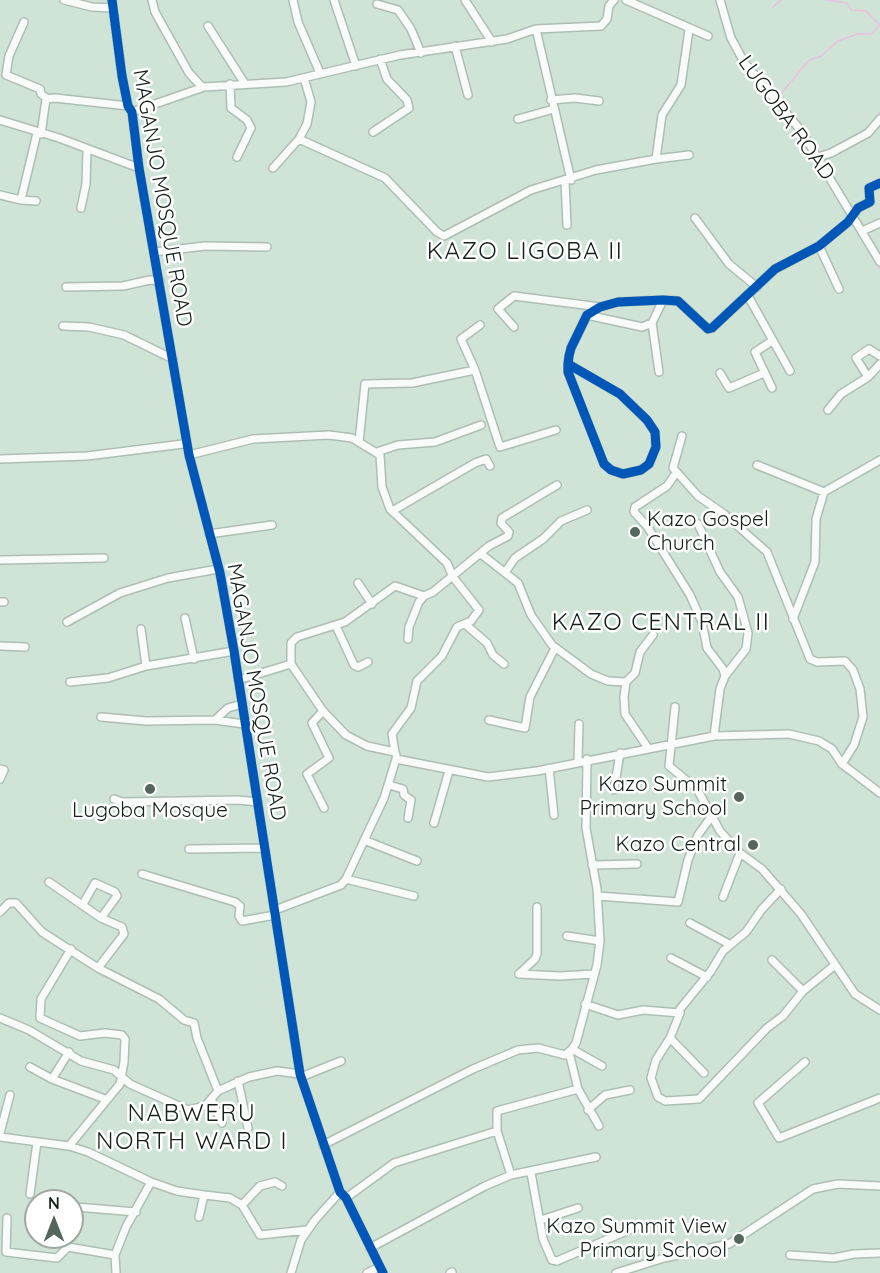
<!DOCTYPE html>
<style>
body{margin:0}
#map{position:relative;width:880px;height:1273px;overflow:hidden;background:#cfe4d7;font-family:Quicksand,sans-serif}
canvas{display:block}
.north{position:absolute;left:24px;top:1189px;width:60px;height:60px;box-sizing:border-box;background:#fff;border:2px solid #a1a7a3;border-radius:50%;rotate:0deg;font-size:16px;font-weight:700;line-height:24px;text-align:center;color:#14221a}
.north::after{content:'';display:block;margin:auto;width:21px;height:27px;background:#55665c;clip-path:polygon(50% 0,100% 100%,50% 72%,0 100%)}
</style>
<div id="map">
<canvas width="880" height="1273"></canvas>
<div class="north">N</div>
</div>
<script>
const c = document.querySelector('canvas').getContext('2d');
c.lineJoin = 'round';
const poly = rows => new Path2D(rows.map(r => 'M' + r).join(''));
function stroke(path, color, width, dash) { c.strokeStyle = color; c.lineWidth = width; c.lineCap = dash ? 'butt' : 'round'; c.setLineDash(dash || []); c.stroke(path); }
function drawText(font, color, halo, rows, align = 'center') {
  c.font = font + ' Quicksand,sans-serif'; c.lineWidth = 5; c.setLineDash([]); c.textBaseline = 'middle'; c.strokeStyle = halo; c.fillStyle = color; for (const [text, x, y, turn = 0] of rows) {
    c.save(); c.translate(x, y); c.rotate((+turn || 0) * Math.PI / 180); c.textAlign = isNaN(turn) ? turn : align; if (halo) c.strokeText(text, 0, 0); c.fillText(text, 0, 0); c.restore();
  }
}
stroke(poly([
 [826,0,847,3,851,10,866,11,880,25],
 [773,7,781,0],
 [730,42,746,71,776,106],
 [781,94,808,61,821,56,838,41,857,34,871,34,880,25],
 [787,119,801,136],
 [874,121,880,112],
 [857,230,880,269]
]), '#e8c2dd', 1.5);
const minor = poly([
 [64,0,92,7,113,8],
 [112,0,122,76,128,106,132,112,139,168,189,455,220,573,234,651,300,1074,340,1192,346,1198,383,1273],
 [152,0,155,12,189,73,202,87],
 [293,0,298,22,320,73],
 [334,0,356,66],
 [465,0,492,42],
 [626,0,708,36],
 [720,0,731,38,744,62,802,132,880,262],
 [377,4,398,10,411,29,421,53],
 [24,22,9,56,6,75,40,89,41,94,48,99],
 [208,26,245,84],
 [536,29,571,180],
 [455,46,468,95],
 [230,84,231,108,247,120,251,128,237,157],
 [551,100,575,98,599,101],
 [132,112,204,87,286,82,400,55,507,39,536,29,601,26,607,19,609,6,614,0],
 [518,119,554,109],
 [0,120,59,138,139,168],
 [373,132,409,108,407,100,387,79,380,59],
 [41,134,46,99,55,98,128,106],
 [299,139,385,178,437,232,444,236,531,190,596,170,656,159,662,115,681,85,689,30],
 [818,157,831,153,868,133,880,119],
 [656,159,689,155],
 [273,168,299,139,307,124,311,102,304,78],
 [565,181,567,225],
 [0,195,21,200],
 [36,201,21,200,37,133],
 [81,208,86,184,87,150],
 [695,218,729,264,757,287],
 [862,231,880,223],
 [819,246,839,289],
 [154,252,205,246,267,247],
 [66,287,123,286,150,280,160,281],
 [748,296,790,371],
 [587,315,642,327,652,323],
 [480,325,461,339,475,370,500,447,556,430],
 [63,326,89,327,124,335,173,359],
 [514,327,498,309,514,296,600,307],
 [772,341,755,352,772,388],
 [568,364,620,394,647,420,655,432,656,447,649,464,641,470,623,474,611,470,604,464,568,372,568,364,569,356,571,348,587,315,600,307,618,302,663,300,678,301,708,329,712,328,775,269,819,246,848,222,858,208,870,202,869,188,880,183],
 [659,372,652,323,663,300],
 [720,373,729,388,764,373],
 [868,377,856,358,869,349,880,356],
 [828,410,841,394,868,377,880,364],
 [682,436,673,468,698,496,724,514,767,552,810,659,817,662,845,661,853,670,860,689,863,717,854,745,842,764],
 [359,442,365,384,412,383,475,370],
 [377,452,398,445,435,442,481,425],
 [189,455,253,439,329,435,352,438,380,455,382,487,390,509,447,563,453,577,479,610,471,621,457,627,442,656,417,681,411,708,392,734,395,752],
 [0,459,87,456,183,444],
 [757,465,824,492,880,460],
 [676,473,667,486,635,507,634,512,647,526,690,595,702,622,707,648,723,669,725,676],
 [394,510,475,463,486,459,490,466],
 [698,524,720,572,738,597,748,633,746,649,725,676,720,689,714,736],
 [209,534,272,525],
 [481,554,518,583,531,615,552,645,591,674,608,681,626,682],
 [0,560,104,558],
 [506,571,515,558,543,539,561,521,587,510],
 [358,583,372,604],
 [0,602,4,602],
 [185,618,194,659],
 [793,619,815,562,816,519,824,492],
 [67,622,120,593,168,578,218,569],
 [465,624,487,643,493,655,504,664],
 [336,626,354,665,358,667,368,662],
 [141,629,146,666],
 [408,639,409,627,419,602,424,596],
 [0,646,25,647],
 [291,664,323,711,346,735,367,746,395,752,396,755],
 [238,680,291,664,291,643,297,637,345,622,395,586,424,596,433,592,489,546,508,536,509,532,501,523,502,518,557,485],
 [70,682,108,678,146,666,234,651],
 [675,707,669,766,697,789,720,831,740,853,762,869,801,914,855,994,880,1010],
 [323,711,312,723,329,758,307,774,324,808],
 [101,717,146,721,215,720,244,724],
 [215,720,228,708,242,704],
 [489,720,525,728,530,697,555,648],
 [648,748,625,714,624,697,626,682,635,673,640,652,653,635],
 [578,761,579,724],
 [549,768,554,815],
 [0,769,4,770,0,779],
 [389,785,403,789,404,795,411,800,408,818],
 [614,790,620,753],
 [114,799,122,802,238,800,258,802],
 [434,823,449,771],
 [364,840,417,861],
 [189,849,264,848],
 [592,865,637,864],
 [142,874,235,902,240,906,239,916,242,921,275,915],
 [346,879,414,896],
 [49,882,101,918,122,927,124,934,121,938,98,968],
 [598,896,678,902,688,860,698,835,711,817],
 [723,897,740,853],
 [83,904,95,883,115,892,117,896,101,918],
 [275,910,341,885,346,879,384,798,396,759,488,777,537,771,714,736,789,734,819,741,832,749,842,764,880,793],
 [0,912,9,903,16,903,42,932,98,968,159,999,184,1020,194,1023,197,1038,218,1091],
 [690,923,729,944],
 [567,936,600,941],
 [671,958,707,977],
 [772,960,803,991],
 [519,974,560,976,594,974],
 [519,974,535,959,537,954,537,907],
 [585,1004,618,1015,643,1010,680,1013,680,1009,711,971,723,951,746,932,762,909,781,889],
 [680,1013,670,1038,656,1060,651,1078,658,1097,665,1101,699,1099,767,1028,783,1016,803,991,835,965],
 [0,1018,29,1030,81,1061,114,1070,130,1084,188,1110,205,1106,218,1091,249,1077,277,1071,300,1074],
 [670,1038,704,1073],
 [572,1049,576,1043,597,965,600,941,597,889,586,828,587,759],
 [569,1052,578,1089,599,1126],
 [805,1062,758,1103,779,1138,880,1098],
 [30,1067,52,1079,105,1099],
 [301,1077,341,1061],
 [52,1079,69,1052],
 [238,1081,248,1128],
 [212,1101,222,1123],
 [588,1110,605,1095,630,1090],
 [0,1133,10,1095],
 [0,1137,69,1146,88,1152,151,1182,177,1191,204,1195],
 [323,1145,473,1069,518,1050,538,1048,565,1055,572,1049,602,1066],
 [69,1146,120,1084,124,1062,125,1039,122,1035,105,1033,80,1036,40,1018,41,999,71,949],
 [531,1173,543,1239,552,1260,557,1261,636,1227],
 [511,1175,497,1131,497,1111,578,1089],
 [30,1194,37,1142],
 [346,1198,394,1163,497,1131],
 [242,1205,260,1186,275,1182,282,1186],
 [76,1207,136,1212],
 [199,1217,204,1195,213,1196,230,1198,242,1205,260,1235,307,1230],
 [7,1218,6,1252,57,1258,68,1247,115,1255,126,1227,151,1182],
 [541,1220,578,1208],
 [370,1248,485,1186,511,1175,596,1157],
 [115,1255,116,1273],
 [790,1255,834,1258,854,1254,880,1253],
 [291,1273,301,1240,315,1220,340,1192],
 [367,1273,380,1267],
 [450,1273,452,1272],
 [616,1273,664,1258,729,1244,813,1189,838,1184,880,1186]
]);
stroke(minor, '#aebeb4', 10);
stroke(minor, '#f8fbf9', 7);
stroke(poly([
 [112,0,122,76,128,106,132,112,139,168,189,455,220,573,234,651,300,1074,340,1192,346,1198,383,1273],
 [568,364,620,394,647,420,655,432,656,447,649,464,641,470,623,474,611,470,604,464,568,372,568,364,569,356,571,348,587,315,600,307,618,302,663,300,678,301,708,329,712,328,775,269,819,246,848,222,858,208,870,202,869,188,880,183]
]), '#0057b8', 9);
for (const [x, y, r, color] of [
 [635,532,6,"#55665c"],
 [150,789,6,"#55665c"],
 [739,797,6,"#55665c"],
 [753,845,6,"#55665c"],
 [739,1239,6,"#55665c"]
]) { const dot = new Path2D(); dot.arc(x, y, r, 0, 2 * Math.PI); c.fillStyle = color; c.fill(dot); stroke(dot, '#fff', 2); }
drawText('21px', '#14221a', '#fff', [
 ["LUGOBA ROAD",786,118,54],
 ["MAGANJO MOSQUE ROAD",162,198,80],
 ["MAGANJO MOSQUE ROAD",256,692,80]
]);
drawText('21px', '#14221a', '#fff', [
 ["Kazo Gospel",647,520,"left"],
 ["Church",647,544,"left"],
 ["Kazo Summit",727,785],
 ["Primary School",727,809],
 ["Lugoba Mosque",150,811,"center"],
 ["Kazo Central",741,845],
 ["Kazo Summit View",727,1227],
 ["Primary School",727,1251]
], 'right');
c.letterSpacing = '1.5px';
drawText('24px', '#14221a', '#fff', [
 ["KAZO LIGOBA II",525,252],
 ["KAZO CENTRAL II",661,623],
 ["NABWERU",192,1114],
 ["NORTH WARD I",192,1142]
]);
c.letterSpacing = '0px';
</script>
